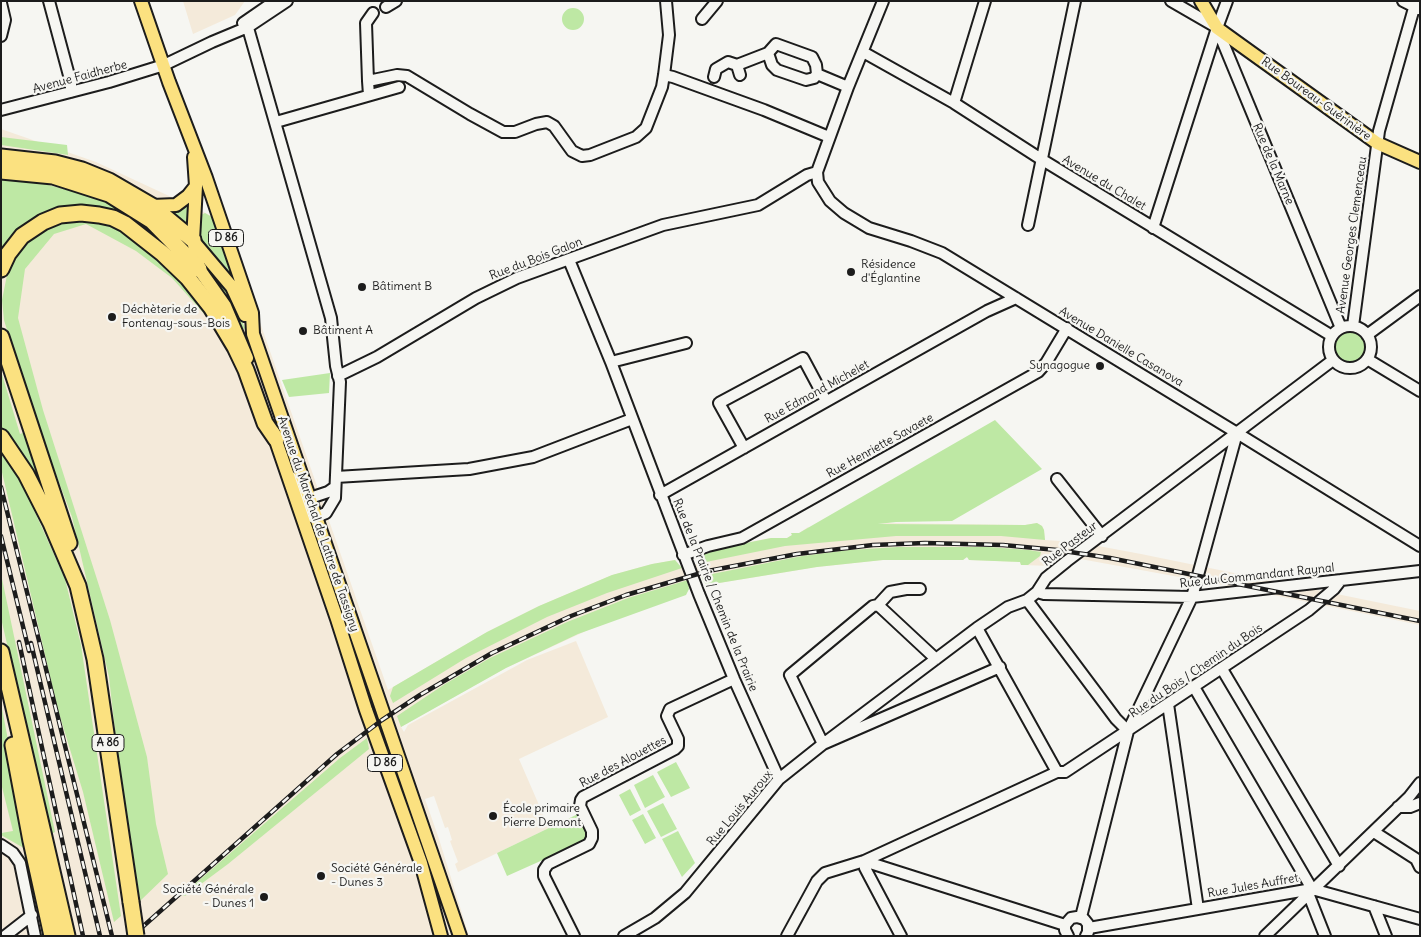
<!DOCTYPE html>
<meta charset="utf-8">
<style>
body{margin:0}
#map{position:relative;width:1421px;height:937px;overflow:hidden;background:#f6f6f2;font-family:Delius,sans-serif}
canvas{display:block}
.frame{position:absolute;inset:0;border:2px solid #1c1c1c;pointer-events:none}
</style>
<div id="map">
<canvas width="1421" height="937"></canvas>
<div class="frame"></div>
</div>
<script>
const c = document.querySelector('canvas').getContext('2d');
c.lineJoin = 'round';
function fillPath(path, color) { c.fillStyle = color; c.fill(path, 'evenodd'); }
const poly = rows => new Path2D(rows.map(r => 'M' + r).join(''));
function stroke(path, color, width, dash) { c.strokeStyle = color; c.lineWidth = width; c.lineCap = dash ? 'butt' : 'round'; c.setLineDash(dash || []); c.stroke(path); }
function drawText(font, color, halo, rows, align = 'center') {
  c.font = font + ' Delius,sans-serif'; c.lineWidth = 4.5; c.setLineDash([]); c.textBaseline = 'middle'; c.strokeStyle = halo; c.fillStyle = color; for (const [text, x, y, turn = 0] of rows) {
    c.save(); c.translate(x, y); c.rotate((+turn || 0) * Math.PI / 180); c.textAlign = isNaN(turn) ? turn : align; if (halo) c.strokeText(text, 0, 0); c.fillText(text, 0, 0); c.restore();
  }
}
fillPath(poly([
 [183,1,245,1,235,15,193,34],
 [1,129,96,162,225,222,388,690,487,632,539,606,612,575,652,564,675,560,682,568,696,564,702,555,749,542,771,538,787,538,792,535,791,533,799,533,808,527,810,529,888,523,1025,525,1037,523,1042,526,1044,530,1045,540,1077,542,1141,554,1420,611,1420,625,1234,587,1064,556,1052,566,1021,565,1020,562,969,560,967,557,963,560,883,560,817,567,713,584,706,584,701,576,688,580,689,589,586,631,506,668,401,727,404,732,408,725,527,660,576,641,608,717,519,759,549,828,458,872,455,864,458,862,450,841,452,840,448,827,445,828,434,796,425,799,439,839,469,936,1,936,1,833,5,832,1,832]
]), '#f4eada');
fillPath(poly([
 '562 19a11 11 0 1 1 22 0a11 11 0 1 1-22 0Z',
 [1,137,67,145,68,155,1,145],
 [1,178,41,183,101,199,142,225,148,227,186,264,201,282,112,212,90,206,54,209,36,218,1,251],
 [191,200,190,228,167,210],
 [205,213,212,217,220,242,228,253,237,286,224,265,199,238,200,218,201,215],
 [80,220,93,221,122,231,185,280,218,323,243,381,214,325,172,278,136,251,86,224,54,234,25,269,18,318,43,410,110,620,147,757,156,824,168,874,140,901,117,749,109,677,72,517,28,400,4,320,2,300,8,270,18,251,29,240,54,225],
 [202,260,223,283,236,308,245,328,241,331,205,269],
 '1334 348a16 16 0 1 1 32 0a16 16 0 1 1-32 0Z',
 [1,371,20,434,25,432,44,493,1,427],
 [330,373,329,393,289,397,282,380],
 [995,420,1042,469,952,521,896,522,878,524,1025,525,1037,523,1042,526,1044,530,1045,540,1001,536,896,536,785,546,696,564,702,555,716,549,771,538,787,538,792,535,791,533,799,533],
 [1,452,22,483,65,579,81,645,121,916,114,922,83,792,58,710,1,468],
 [898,547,989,547,1029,550,1041,552,1040,556,1028,565,1021,565,1020,562,969,560,967,557,963,560,883,560,817,567,713,584,706,584,703,581,702,576,802,556,849,550],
 [675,560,682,568,607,593,547,617,466,658,393,703,390,696,393,687,487,632,539,606,612,575,652,564],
 [1,574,55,832,51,834,1,618],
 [688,580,689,589,686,595,578,634,506,668,401,727,397,716,445,684,490,658,567,622,628,598],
 [1,703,29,851,1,835,1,833,13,831,1,783],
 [367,738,369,749,228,864,185,896,182,895,340,758],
 [676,762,690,788,671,797,657,772],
 [653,775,665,797,645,808,634,785],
 [630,789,641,810,630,816,619,795],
 [663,803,677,829,661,837,647,811],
 [578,814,586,830,586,837,583,842,507,876,497,853],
 [643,814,656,838,645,844,632,820],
 [678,831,695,863,682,877,662,839]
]), '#bee8a4');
const minor = poly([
 [49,1,71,83,71,92],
 [883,1,848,87,817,172,818,182,830,201,844,213,869,228,911,241,942,253,1237,433,1420,546],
 [1171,1,1216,27],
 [1403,1,1419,9],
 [1,3,5,20,1,36],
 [386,7,396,1],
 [702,19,717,1],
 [246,21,331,318,336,366,340,382,335,498,326,513,316,517,311,517,308,514,299,487,296,481,291,477],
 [243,23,275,1],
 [1217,28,1341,328],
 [863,52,954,103,1041,159,1332,336],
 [768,53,772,65,777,70,806,80,814,78,817,74],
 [737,65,740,75],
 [817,74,848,87],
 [664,75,673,77,764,110,829,137],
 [714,77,716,69,728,62,737,65,768,53,776,44,812,57,816,65,817,74],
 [368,81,366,23,373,13],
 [369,95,368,81,397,75,407,76,470,114,503,132,515,132,536,124,547,122,554,126,572,151,582,156,590,155,636,137,646,128,662,87,664,75,669,35,666,1],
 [954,103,985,1],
 [1,110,109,82,164,65,212,42,248,27,287,1],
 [276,122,399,87],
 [1028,225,1075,1],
 [1153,228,1217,28,1227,1],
 [569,260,611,362,699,594,734,679,779,779],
 [1353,326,1379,131,1416,1],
 '1329 347a21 21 0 1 1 42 0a21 21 0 1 1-42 0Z',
 [1367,335,1420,296],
 [1367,359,1420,391],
 [611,362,686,343],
 [338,376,377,357,476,298,517,278,663,225,758,205,807,175,817,172],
 [744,448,719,403,803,358,826,401],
 [336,477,469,469,533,457,632,419],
 [1057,479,1102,536],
 [660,495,987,311,1016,298],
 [310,498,328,492,335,487],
 [683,555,708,546,742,538,1038,372,1046,363,1067,328],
 [1037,592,1044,594,1192,597,1420,571],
 [1027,600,1116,719,1128,731],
 [878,605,890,592,906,589,920,589],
 [977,628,1057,772],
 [1222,669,1339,866],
 [1194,687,1312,889],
 [1168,704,1198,909],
 [823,744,977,628,1008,607,1027,600,1037,592,1046,578,1067,561,1333,360],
 [823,744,790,675,873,606,878,605,936,659],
 [1398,807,1410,807,1420,803],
 [1374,832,1416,859,1420,867],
 [1,845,13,853,20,863,35,936],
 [864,861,1065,925],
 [864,861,865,868,901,936],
 [1308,893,1325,936],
 [1374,906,1386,936],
 [1081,917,1128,731,1192,597,1237,433],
 [1089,928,1312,889,1420,919],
 [5,936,32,915],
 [574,936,544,876,544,870,548,864,589,844,592,838,592,831,580,806,581,800,583,797,675,749,678,746,678,739,667,716,670,709,734,679],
 [624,936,655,918,685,893,779,779,823,744,1000,667],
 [787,936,817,881,825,873,864,861,1057,772,1065,772,1309,610,1334,589,1341,580],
 [1068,936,1065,930,1065,925,1071,918,1077,917,1084,919,1088,924,1088,932,1086,936],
 [1265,936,1409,797,1420,783]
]);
const major = poly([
 [141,1,169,82,206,178,252,313,253,334,460,936],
 [1201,1,1217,28,1235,41,1377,143,1420,162],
 [194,157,196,186,193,240,199,269,225,306,247,358],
 [152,206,176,205,188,196,196,186],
 [194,242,232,287,245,315],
 [273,432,337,619,366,710,421,863,441,936]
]);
const highway = poly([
 [1,157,55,163,82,170,109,181,152,206,193,240],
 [1,171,53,176,109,194,152,221,199,269],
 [1,269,8,254,22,236,43,222,60,215,81,213,99,215,113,218,125,224,162,253,188,278,211,307,235,347,246,370,265,423,276,439],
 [1,337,69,543],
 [1,437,26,474,51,523,78,586,95,659,131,902],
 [1,652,67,936],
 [13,745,31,841,52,936]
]);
stroke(minor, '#1c1c1c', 14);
stroke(major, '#1c1c1c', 16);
stroke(highway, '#1c1c1c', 19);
stroke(minor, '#f6f6f2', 10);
stroke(major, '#fbe180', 12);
stroke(highway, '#fbe180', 15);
const rail = poly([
 [1,487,112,936],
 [1,536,29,651],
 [19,642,83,936],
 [31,643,100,936],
 [139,930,337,754,382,720,420,695,492,653,571,616,626,595,708,571,797,554,873,545,925,543,1003,545,1057,550,1110,558,1420,621]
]);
stroke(rail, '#1c1c1c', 4.5);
stroke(rail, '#f6f6f2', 2.5, [8]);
const highwayBridge = poly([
 [131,902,136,936]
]);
stroke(highwayBridge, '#1c1c1c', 19, []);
stroke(highwayBridge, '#fbe180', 15);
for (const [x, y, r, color] of [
 [851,272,5,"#1c1c1c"],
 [362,287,5,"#1c1c1c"],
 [112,317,5,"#1c1c1c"],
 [303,331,5,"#1c1c1c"],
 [1100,366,5,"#1c1c1c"],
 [493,816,5,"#1c1c1c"],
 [321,876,5,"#1c1c1c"],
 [264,897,5,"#1c1c1c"]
]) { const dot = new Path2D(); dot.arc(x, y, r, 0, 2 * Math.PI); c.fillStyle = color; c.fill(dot); stroke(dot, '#f6f6f2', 2); }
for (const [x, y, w] of [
 [226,238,35],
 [108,743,32],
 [385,763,35]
]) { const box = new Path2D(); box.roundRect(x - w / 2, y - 8.5, w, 17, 4); c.fillStyle = '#f6f6f2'; c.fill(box); stroke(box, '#1c1c1c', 1); }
drawText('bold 11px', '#1c1c1c', null, [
 ["D 86",226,238],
 ["A 86",108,743],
 ["D 86",385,763]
]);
drawText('12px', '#1c1c1c', '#f6f6f2', [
 ["Avenue Faidherbe",80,77,-15],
 ["Rue Boureau-Guérinière",1316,99,36],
 ["Rue de la Marne",1273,164,67],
 ["Avenue du Chalet",1104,183,31],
 ["Avenue Georges Clemenceau",1352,235,-82],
 ["Rue du Bois Galon",536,259,-21],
 ["Avenue Danielle Casanova",1121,347,31],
 ["Rue Edmond Michelet",817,392,-29],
 ["Rue Henriette Savaete",880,446,-29],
 ["Avenue du Maréchal de Lattre de Tassigny",318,524,71],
 ["Rue Pasteur",1070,544,-37],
 ["Rue du Commandant Raynal",1257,576,-6],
 ["Rue de la Prairie / Chemin de la Prairie",715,595,68],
 ["Rue du Bois / Chemin du Bois",1196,671,-34],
 ["Rue des Alouettes",623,762,-28],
 ["Rue Louis Auroux",740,808,-50],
 ["Rue Jules Auffret",1253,886,-10]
]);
drawText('12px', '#1c1c1c', '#f6f6f2', [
 ["Résidence",861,265],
 ["d'Églantine",861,279],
 ["Bâtiment B",372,287],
 ["Déchèterie de",122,310],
 ["Fontenay-sous-Bois",122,324],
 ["Bâtiment A",313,331],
 ["Synagogue",1090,366,"right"],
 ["École primaire",503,809],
 ["Pierre Demont",503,823],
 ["Société Générale",331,869],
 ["- Dunes 3",331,883],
 ["Société Générale",254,890,"right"],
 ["- Dunes 1",254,904,"right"]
], 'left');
</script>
